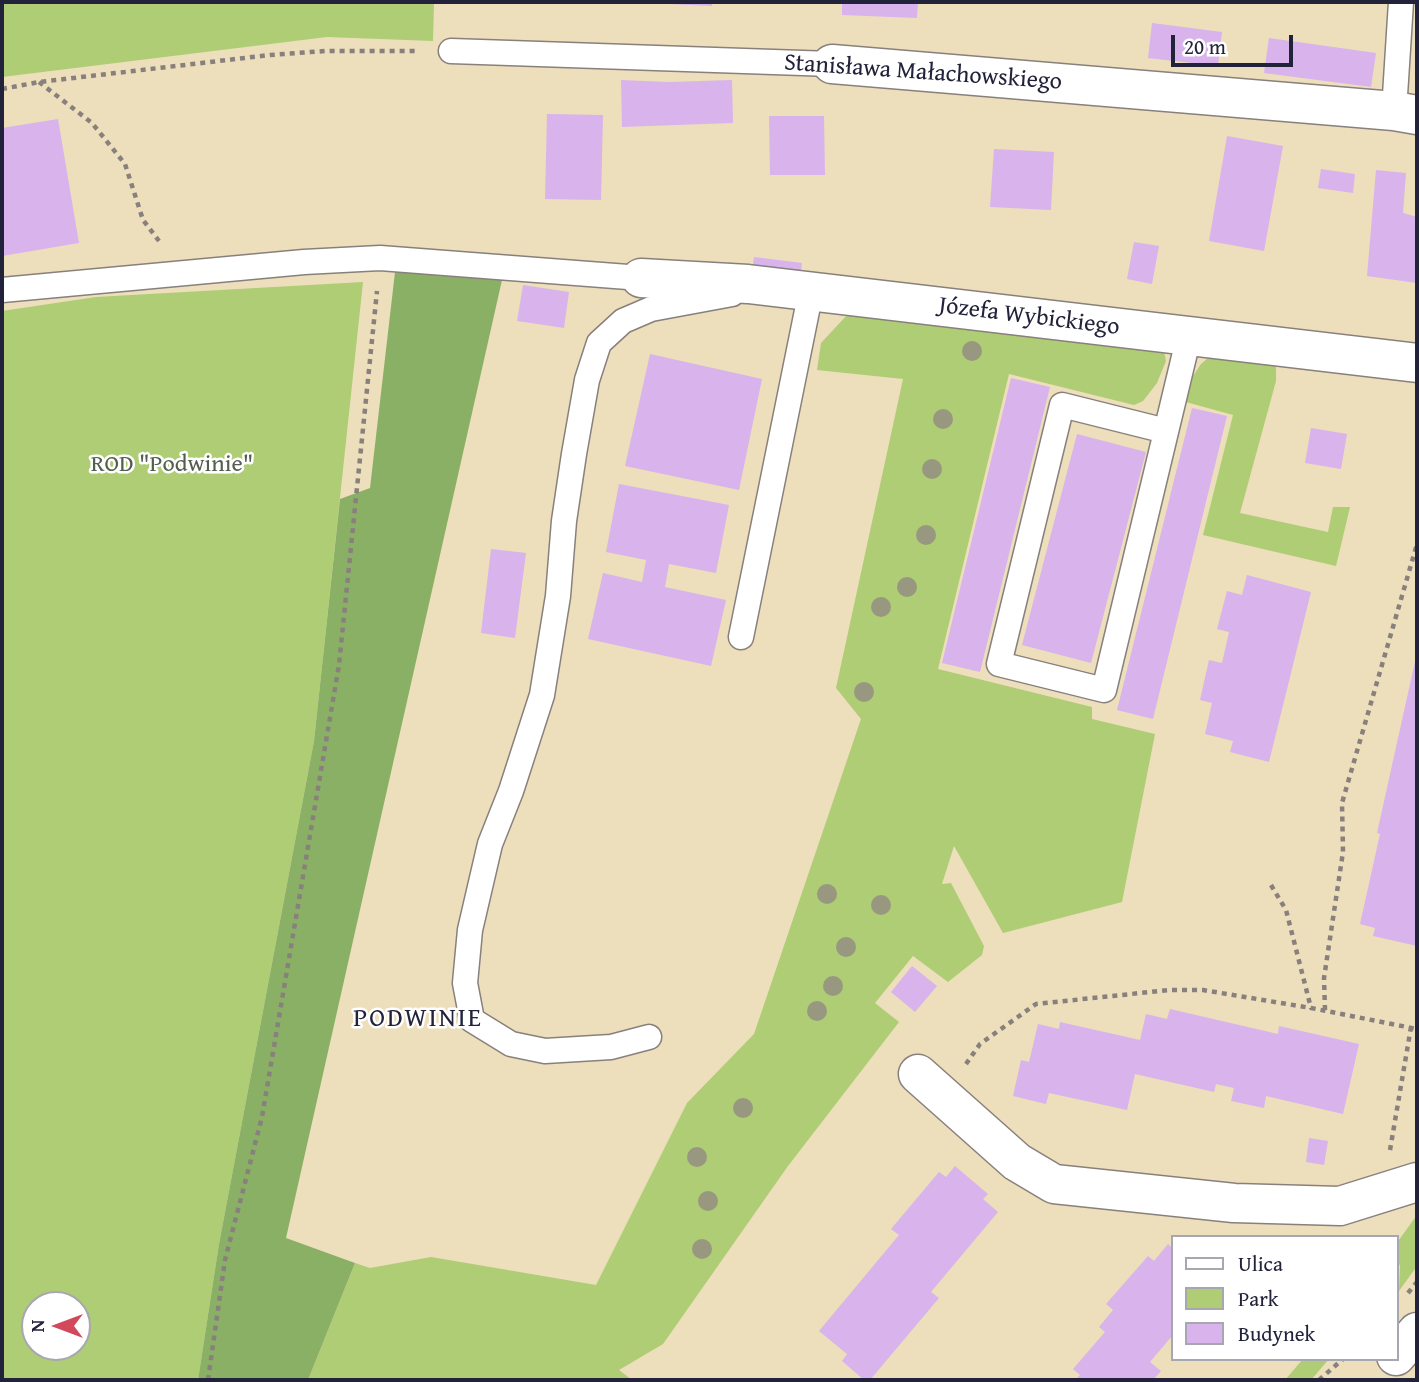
<!DOCTYPE html>
<meta charset="utf-8">
<style>
body{margin:0}
#map{position:relative;width:1419px;height:1382px;overflow:hidden;background:#eddebc;font-family:"Gentium Book Plus",serif}
canvas{display:block}
.frame{position:absolute;inset:0;border:4px solid #22223b;pointer-events:none}
.legend{position:absolute;left:1171px;top:1235px;width:228px;height:126px;box-sizing:border-box;background:#fff;border:2px solid #a7a7b1;margin:0;padding:9px 12px;list-style:none;font-size:21px;color:#22223b}
.legend li{display:flex;align-items:center;gap:14px;height:35px}
.legend b{width:35px;border:2px solid #a7a7b1}
.north{position:absolute;left:21px;top:1291px;width:70px;height:70px;box-sizing:border-box;background:#fff;border:2px solid #a7a7b1;border-radius:50%;rotate:270deg;font-size:19px;font-weight:700;line-height:28px;text-align:center;color:#22223b}
.north::after{content:'';display:block;margin:auto;width:24px;height:32px;background:#d1495b;clip-path:polygon(50% 0,100% 100%,50% 72%,0 100%)}
.scale{position:absolute;left:1171px;top:35px;width:122px;height:32px;box-sizing:border-box;border:4px solid #22223b;border-top:0;padding-left:9px;font-size:21px;line-height:24px;white-space:nowrap;color:#22223b;-webkit-text-stroke:5px #fff;paint-order:stroke}
</style>
<div id="map">
<canvas width="1419" height="1382"></canvas>
<div class="frame"></div>
<ul class="legend">
<li><b style="height:9px;background:#fff"></b>Ulica</li>
<li><b style="height:19px;background:#aecd74"></b>Park</li>
<li><b style="height:19px;background:#d8b3ec"></b>Budynek</li>
</ul>
<div class="north">N</div>
<div class="scale">20 m</div>
</div>
<script>
const c = document.querySelector('canvas').getContext('2d');
c.lineJoin = 'round';
function fillPath(path, color) { c.fillStyle = color; c.fill(path, 'evenodd'); }
const poly = rows => new Path2D(rows.map(r => 'M' + r).join(''));
function stroke(path, color, width, dash) { c.strokeStyle = color; c.lineWidth = width; c.lineCap = dash ? 'butt' : 'round'; c.setLineDash(dash || []); c.stroke(path); }
function drawText(font, color, halo, rows, align = 'center') {
  c.font = font + ' "Gentium Book Plus",serif'; c.lineWidth = 5; c.setLineDash([]); c.textBaseline = 'middle'; c.strokeStyle = halo; c.fillStyle = color; for (const [text, x, y, turn = 0] of rows) {
    c.save(); c.translate(x, y); c.rotate((+turn || 0) * Math.PI / 180); c.textAlign = isNaN(turn) ? turn : align; if (halo) c.strokeText(text, 0, 0); c.fillText(text, 0, 0); c.restore();
  }
}
fillPath(poly([
 [2,2,434,2,433,41,327,37,2,77],
 [363,282,314,741,219,1244,198,1380,2,1380,2,311,96,297],
 [35,1305,77,1305,77,1347,35,1347],
 [848,314,1163,346,1166,361,1157,383,1143,401,1134,405,1009,374,938,669,1092,707,1092,719,1155,734,1122,902,1003,933,954,846,942,884,951,883,984,946,982,955,948,982,913,956,875,1003,899,1022,788,1166,663,1344,619,1370,632,1380,308,1380,355,1263,370,1268,431,1257,596,1285,687,1103,754,1034,861,719,836,688,903,379,817,370,821,343],
 [1214,353,1266,359,1276,367,1276,381,1240,513,1328,532,1333,507,1350,507,1336,566,1203,535,1233,415,1186,402,1193,376,1201,364],
 [1417,1215,1417,1266,1399,1291,1400,1266,1396,1256,1396,1244],
 [1303,1359,1329,1359,1311,1380,1285,1380]
]), '#aecd74');
fillPath(poly([
 [395,272,502,280,286,1238,355,1263,308,1380,198,1380,219,1244,314,741,340,499,370,488]
]), '#8ab066');
fillPath(poly([
 [669,2,712,2,712,6,669,4],
 [842,2,918,2,917,18,842,15],
 [1152,23,1222,32,1218,66,1148,58],
 [1269,38,1376,53,1371,87,1264,73],
 [621,80,668,82,732,80,733,123,622,127],
 [547,114,603,115,601,200,545,199],
 [769,116,824,116,825,175,770,175],
 [58,119,79,243,2,256,2,128],
 [1227,136,1283,146,1264,251,1209,241],
 [994,149,1054,152,1051,210,990,207],
 [1321,169,1355,174,1353,193,1318,188],
 [1376,170,1406,173,1403,213,1417,217,1417,283,1367,276],
 [1134,242,1159,246,1152,284,1127,279],
 [754,257,802,263,800,277,752,271],
 [523,285,569,292,564,328,517,321],
 [650,354,762,379,739,490,625,466],
 [1011,378,1050,387,980,672,942,663],
 [1192,408,1227,416,1153,719,1117,710],
 [1311,428,1347,434,1341,469,1305,463],
 [1077,434,1146,452,1091,663,1022,645],
 [619,484,729,505,716,573,669,564,665,587,726,600,711,666,588,639,603,573,642,582,646,560,606,552],
 [491,549,526,553,515,638,481,633],
 [1247,575,1311,592,1269,762,1230,752,1233,741,1205,734,1212,703,1200,700,1209,660,1222,663,1229,632,1217,629,1227,591,1242,595],
 [1416,657,1417,657,1417,946,1373,936,1375,928,1360,924,1380,834,1377,833],
 [912,966,937,986,915,1012,891,992],
 [1170,1009,1278,1034,1279,1026,1359,1044,1343,1114,1266,1096,1264,1108,1231,1101,1234,1088,1216,1084,1214,1092,1135,1074,1127,1110,1049,1093,1046,1104,1013,1096,1021,1060,1029,1062,1038,1024,1059,1029,1060,1022,1140,1040,1146,1014,1167,1019],
 [1309,1138,1328,1141,1324,1165,1306,1162],
 [955,1166,988,1194,983,1199,998,1212,931,1292,939,1298,870,1380,864,1380,842,1361,847,1354,819,1331,899,1235,891,1229,939,1172,946,1177],
 [1168,1244,1172,1248,1172,1336,1150,1362,1161,1371,1153,1380,1075,1380,1080,1375,1073,1369,1105,1332,1099,1327,1113,1310,1106,1304,1148,1256,1154,1261]
]), '#d8b3ec');
const lane = poly([
 [451,51,832,64],
 [1394,111,1401,2],
 [2,290,304,262,380,258,641,278],
 [1166,431,1062,405,999,664,1104,690,1189,336],
 [741,637,811,291],
 [649,1037,611,1047,545,1051,511,1044,472,1020,465,983,470,930,490,844,511,791,542,695,558,596,564,521,574,454,587,380,599,343,623,321,651,309,732,294]
]);
const street = poly([
 [832,64,1394,111,1417,115],
 [641,278,748,284,1417,363],
 [918,1074,1017,1162,1054,1184,1234,1203,1340,1206,1417,1182]
]);
const secondary = poly([
 [1396,1356,1417,1332]
]);
stroke(lane, '#88807c', 27);
stroke(street, '#88807c', 41);
stroke(secondary, '#88807c', 41);
stroke(poly([
 [39,82,92,123,125,164,143,220,159,241],
 [2,89,39,82,270,55,325,51,419,51],
 [1271,885,1286,910,1311,1008,1417,1029],
 [1325,1010,1324,978,1343,852,1342,803,1417,544],
 [966,1064,980,1044,1036,1004,1169,990,1203,990,1311,1008],
 [1390,1150,1411,1027],
 [1408,1293,1417,1282],
 [208,1380,225,1260,262,1117,339,665,377,291],
 [1319,1380,1343,1359]
]), '#88807c', 4.5, [5, 5]);
stroke(lane, '#fff', 24);
stroke(street, '#fff', 38);
stroke(secondary, '#fff', 38);
c.fillStyle = '#989880';
for (const [x, y] of [
 [972,351],
 [943,419],
 [932,469],
 [926,535],
 [907,587],
 [881,607],
 [864,692],
 [827,894],
 [881,905],
 [846,947],
 [833,986],
 [817,1011],
 [743,1108],
 [697,1157],
 [708,1201],
 [702,1249]
]) { c.beginPath(); c.arc(x, y, 10, 0, 2 * Math.PI); c.fill(); }
drawText('24px', '#22223b', '#fff', [
 ["Stanisława Małachowskiego",923,73,4],
 ["Józefa Wybickiego",1029,317,7]
]);
drawText('24px', '#535e4f', '#fff', [
 ["ROD \"Podwinie\"",172,465]
]);
c.letterSpacing = '2px';
drawText('26px', '#22223b', '#fff', [
 ["PODWINIE",418,1019]
]);
c.letterSpacing = '0px';
</script>
